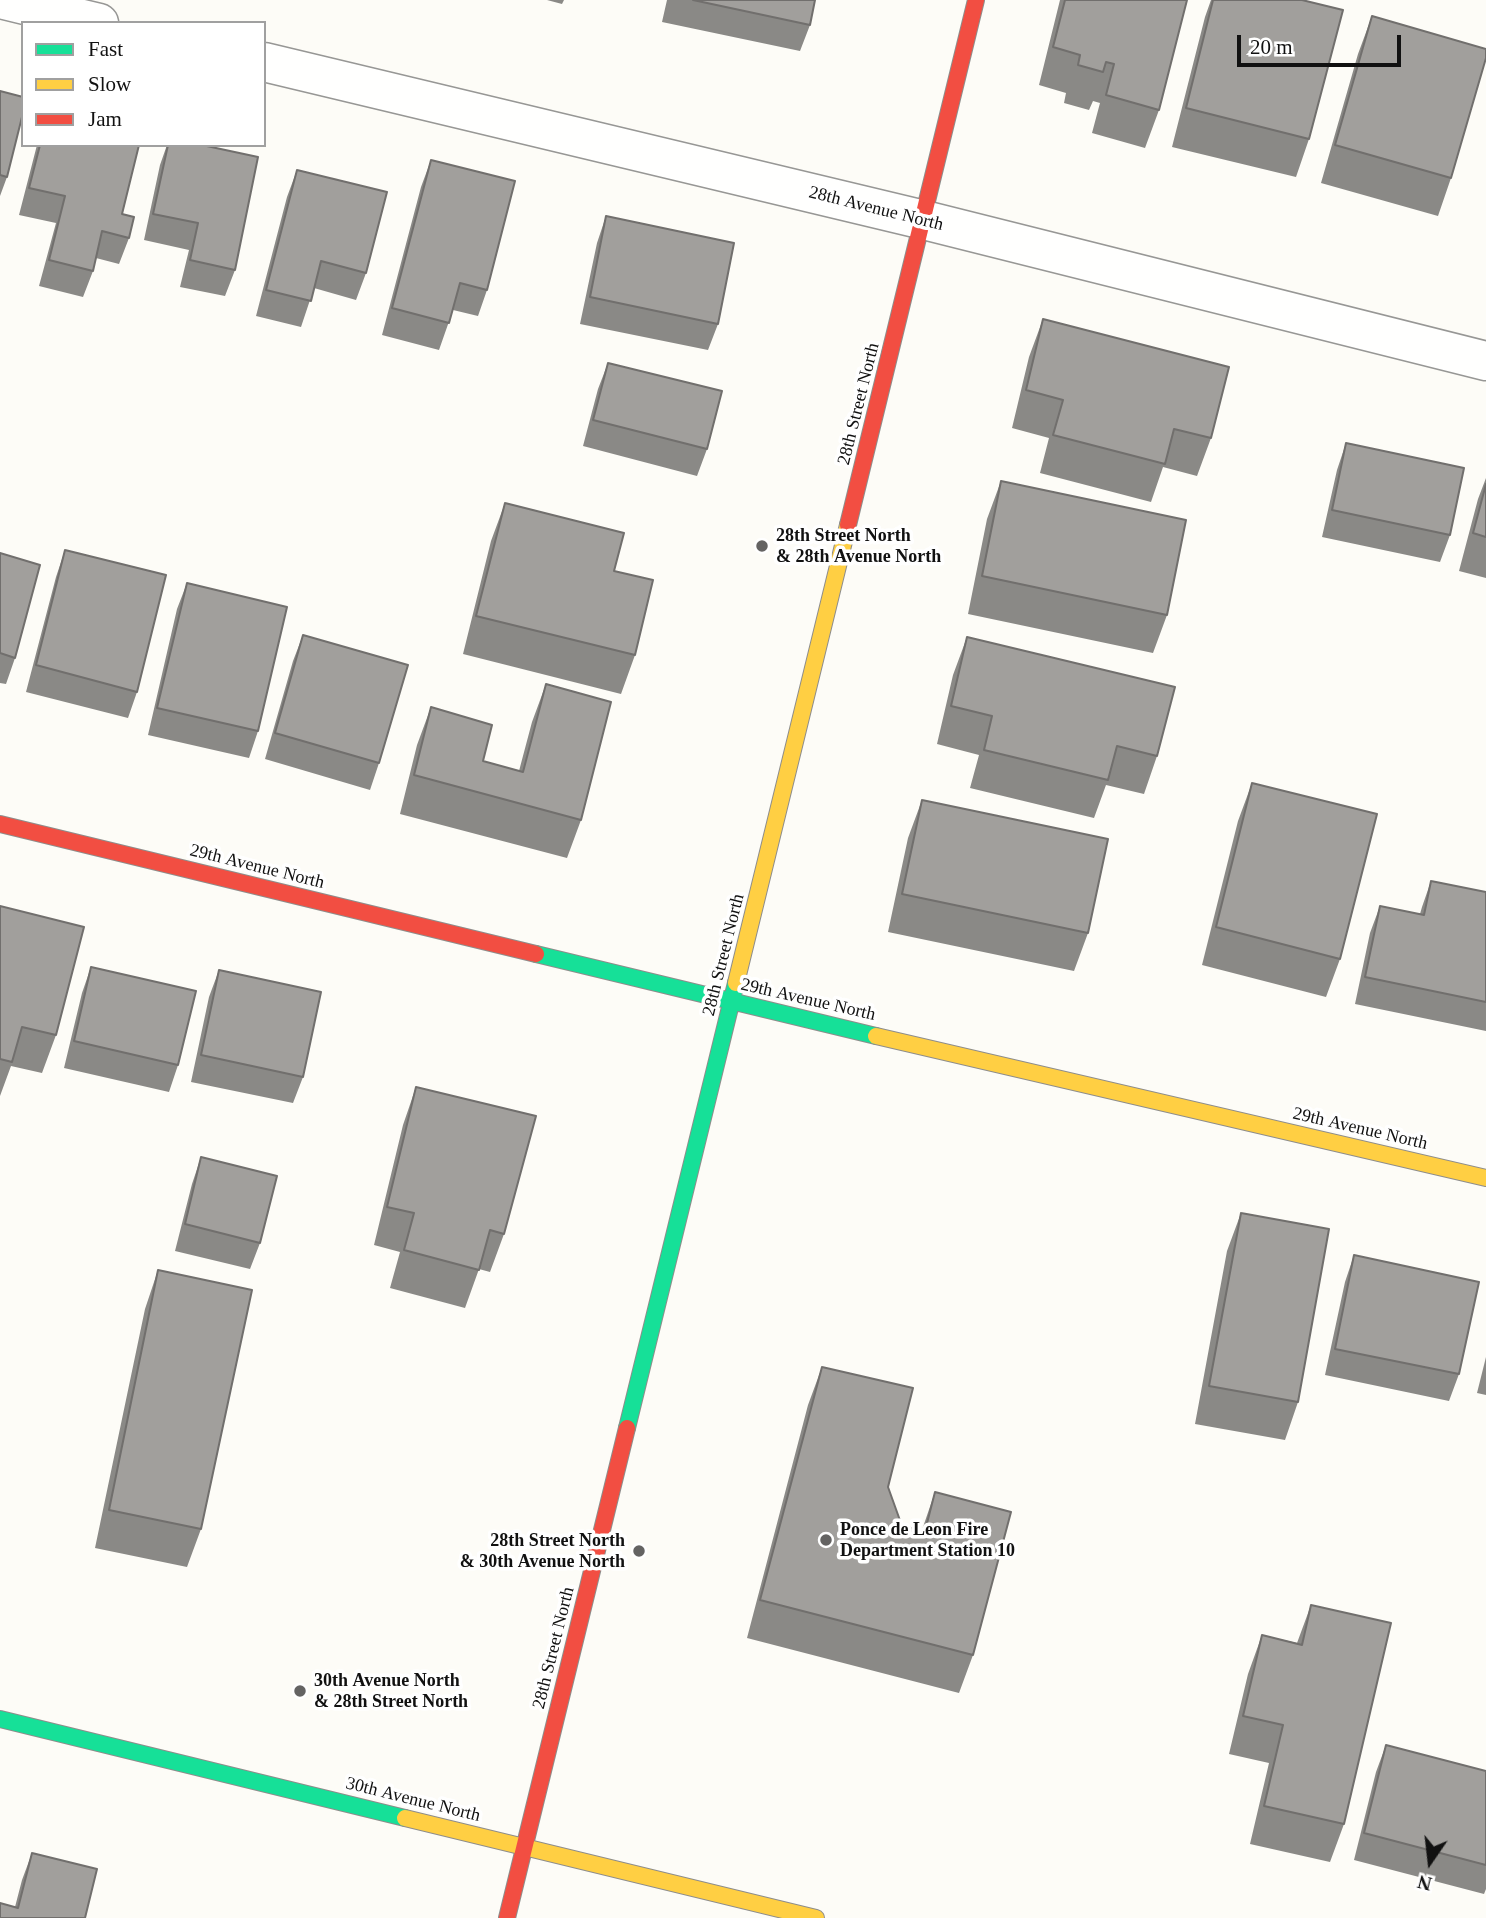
<!DOCTYPE html>
<style>
body{margin:0}
#map{position:relative;width:1486px;height:1918px;overflow:hidden;background:#fdfcf7;font-family:Georgia,serif}
canvas{display:block}
.legend{position:absolute;left:21px;top:21px;width:245px;height:126px;box-sizing:border-box;background:#fff;border:2px solid #a0a0a0;margin:0;padding:9px 12px;list-style:none;font-size:21px;color:#111}
.legend li{display:flex;align-items:center;gap:14px;height:35px}
.legend b{width:35px;border:2px solid #a0a0a0}
.north{position:absolute;left:1395px;top:1827px;width:70px;height:70px;-webkit-text-stroke:5px #fff;paint-order:stroke;rotate:194deg;font-size:19px;font-weight:700;line-height:28px;text-align:center;color:#111}
.north::after{content:'';display:block;margin:auto;width:24px;height:32px;background:#111;clip-path:polygon(50% 0,100% 100%,50% 72%,0 100%)}
.scale{position:absolute;left:1237px;top:35px;width:164px;height:32px;box-sizing:border-box;border:4px solid #111;border-top:0;padding-left:9px;font-size:21px;line-height:24px;white-space:nowrap;color:#111;-webkit-text-stroke:5px #fff;paint-order:stroke}
</style>
<div id="map">
<canvas width="1486" height="1918"></canvas>
<ul class="legend">
<li><b style="height:9px;background:#16e098"></b>Fast</li>
<li><b style="height:9px;background:#ffcf43"></b>Slow</li>
<li><b style="height:9px;background:#f24e42"></b>Jam</li>
</ul>
<div class="north">N</div>
<div class="scale">20 m</div>
</div>
<script>
const c = document.querySelector('canvas').getContext('2d');
c.lineJoin = 'round';
const poly = rows => new Path2D(rows.map(r => 'M' + r).join(''));
function stroke(path, color, width, dash) { c.strokeStyle = color; c.lineWidth = width; c.lineCap = dash ? 'butt' : 'round'; c.setLineDash(dash || []); c.stroke(path); }
function fillPath(path, color) { c.fillStyle = color; c.fill(path, 'evenodd'); }
function drawText(font, color, halo, rows, align = 'center') {
  c.font = font + ' Georgia,serif'; c.lineWidth = 7; c.setLineDash([]); c.textBaseline = 'middle'; c.strokeStyle = halo; c.fillStyle = color; for (const [text, x, y, turn = 0] of rows) {
    c.save(); c.translate(x, y); c.rotate((+turn || 0) * Math.PI / 180); c.textAlign = isNaN(turn) ? turn : align; if (halo) c.strokeText(text, 0, 0); c.fillText(text, 0, 0); c.restore();
  }
}
const street = poly([
 [4,0,99,23],
 [264,62,924,220,1486,361]
]);
const fast = poly([
 [536,954,876,1036],
 [627,1428,736,983],
 [0,1719,405,1818]
]);
const slow = poly([
 [736,983,848,525],
 [876,1036,1486,1178],
 [405,1818,816,1918]
]);
const jam = poly([
 [848,525,976,0],
 [0,824,536,954],
 [507,1918,627,1428]
]);
stroke(street, '#979795', 41);
stroke(fast, '#8e8d8b', 18);
stroke(slow, '#8e8d8b', 18);
stroke(jam, '#8e8d8b', 18);
stroke(street, '#fffffe', 38);
stroke(fast, '#16e098', 16);
stroke(slow, '#ffcf43', 16);
stroke(jam, '#f24e42', 16);
fillPath(poly([
 [547,0,564,0,562,4],
 [667,0,815,0,810,25,800,51,662,22],
 [1060,0,1187,0,1159,110,1145,148,1092,133,1100,103,1093,101,1089,110,1064,103,1066,93,1039,85],
 [1211,0,1302,0,1309,139,1296,177,1172,147,1205,17],
 [1372,16,1451,178,1438,216,1321,183,1358,54],
 [0,91,7,177,0,196],
 [37,145,139,145,122,214,129,238,119,264,96,258,93,271,83,297,39,286,56,223,19,215],
 [167,145,202,145,235,270,225,296,180,287,189,250,144,240,160,165],
 [431,160,487,290,478,316,453,310,439,350,382,335,421,187],
 [297,170,366,273,356,300,314,288,301,327,256,316,287,197],
 [606,216,718,324,708,350,580,324,597,243],
 [1043,319,1211,438,1197,476,1163,467,1151,502,1040,473,1049,438,1012,428,1029,357],
 [608,363,707,449,697,476,583,446,598,389],
 [1346,443,1450,535,1440,562,1322,537,1337,470],
 [1486,478,1486,578,1459,571,1478,499],
 [1001,481,1167,615,1153,653,968,614,987,519],
 [505,503,614,571,635,655,621,694,463,654,491,541],
 [65,550,137,692,128,718,26,692,56,577],
 [0,553,15,658,6,684,0,683],
 [187,583,258,731,249,758,148,735,177,609],
 [303,635,379,763,370,790,265,759,293,661],
 [967,637,1157,756,1144,794,1106,785,1094,818,970,788,979,755,937,744,953,675],
 [546,684,581,820,567,858,400,814,417,745,431,707,483,761,519,771,532,722],
 [1252,783,1340,959,1326,997,1202,965,1238,821],
 [922,800,1088,933,1074,971,888,932,908,838],
 [1431,881,1486,892,1486,1031,1355,1004,1370,933,1380,906,1420,914,1422,907],
 [0,906,56,1035,42,1073,11,1066,0,1096],
 [91,967,178,1065,169,1092,64,1068,82,993],
 [219,970,303,1077,293,1103,191,1082,209,997],
 [416,1087,504,1234,490,1272,479,1269,465,1308,390,1288,400,1252,374,1245,403,1125],
 [201,1157,260,1243,250,1269,175,1251,192,1184],
 [1241,1213,1298,1402,1285,1440,1195,1424,1227,1251],
 [1354,1255,1459,1374,1449,1401,1325,1375,1345,1282],
 [158,1270,201,1529,187,1567,95,1548,145,1309],
 [1486,1357,1486,1395,1477,1393],
 [822,1367,888,1487,902,1526,922,1530,935,1492,973,1655,959,1693,747,1638,808,1405],
 [1311,1605,1344,1824,1330,1862,1250,1844,1269,1763,1229,1754,1248,1674,1262,1635,1297,1643],
 [1386,1745,1486,1771,1486,1889,1484,1894,1354,1860,1376,1772],
 [32,1853,85,1918,15,1907,22,1880]
]), '#8a8986');
const building = poly([
 [693,0,815,0,810,25,693,0],
 [1065,0,1187,0,1159,110,1106,95,1114,64,1106,62,1103,72,1078,65,1080,55,1053,47,1065,0],
 [1213,0,1302,0,1343,10,1309,139,1186,108,1213,0],
 [1372,16,1486,49,1486,58,1451,178,1335,145,1372,16],
 [0,91,23,97,23,113,7,177,0,175,0,91],
 [40,145,139,145,122,214,134,217,129,238,102,231,93,271,49,260,65,196,29,188,40,145],
 [168,145,202,145,258,157,235,270,190,260,198,223,153,214,168,145],
 [431,160,515,181,487,290,460,283,449,323,392,308,431,160],
 [297,170,387,192,366,273,321,261,311,301,266,290,297,170],
 [606,216,734,243,718,324,590,297,606,216],
 [1043,319,1229,367,1211,438,1174,429,1165,464,1053,435,1063,400,1026,390,1043,319],
 [608,363,722,391,707,449,593,420,608,363],
 [1346,443,1464,468,1450,535,1332,510,1346,443],
 [1001,481,1186,520,1167,615,982,576,1001,481],
 [1486,484,1486,537,1473,533,1486,484],
 [505,503,624,533,614,571,653,580,635,655,476,616,505,503],
 [65,550,166,575,137,692,36,665,65,550],
 [0,553,40,565,15,658,0,653,0,553],
 [187,583,287,607,258,731,157,708,187,583],
 [303,635,408,665,379,763,275,733,303,635],
 [967,637,1175,687,1157,756,1117,746,1108,780,984,750,992,716,951,706,967,637],
 [546,684,611,702,581,820,414,775,431,707,492,725,483,761,523,772,546,684],
 [1252,783,1377,814,1340,959,1216,927,1252,783],
 [922,800,1108,839,1088,933,902,894,922,800],
 [1431,881,1486,892,1486,1002,1365,977,1380,906,1424,915,1431,881],
 [0,906,84,927,56,1035,22,1027,12,1062,0,1059,0,906],
 [91,967,196,991,178,1065,74,1041,91,967],
 [219,970,321,992,303,1077,201,1055,219,970],
 [416,1087,536,1116,504,1234,490,1230,479,1270,404,1250,414,1213,387,1207,416,1087],
 [201,1157,277,1176,260,1243,185,1224,201,1157],
 [1241,1213,1329,1229,1298,1402,1209,1386,1241,1213],
 [1354,1255,1479,1282,1459,1374,1335,1349,1354,1255],
 [158,1270,252,1290,201,1529,109,1510,158,1270],
 [822,1367,913,1388,888,1487,902,1526,925,1531,935,1492,1011,1512,973,1655,760,1600,822,1367],
 [1311,1605,1391,1623,1344,1824,1264,1806,1283,1725,1243,1716,1262,1635,1302,1645,1311,1605],
 [1386,1745,1486,1771,1486,1865,1364,1833,1386,1745],
 [32,1853,97,1869,85,1918,0,1918,0,1903,18,1908,32,1853]
]);
fillPath(building, '#a19f9c');
stroke(building, '#716f6d', 2);
for (const [x, y, r, color] of [
 [762,546,7,"#646362"],
 [826,1540,7,"#646362"],
 [639,1551,7,"#646362"],
 [300,1691,7,"#646362"]
]) { const dot = new Path2D(); dot.arc(x, y, r, 0, 2 * Math.PI); c.fillStyle = color; c.fill(dot); stroke(dot, '#fff', 2.5); }
drawText('18px', '#111', '#fff', [
 ["28th Avenue North",876,209,14],
 ["28th Street North",859,404,-76],
 ["29th Avenue North",257,867,14],
 ["28th Street North",724,955,-76],
 ["29th Avenue North",808,1000,13],
 ["29th Avenue North",1360,1129,13],
 ["28th Street North",554,1648,-76],
 ["30th Avenue North",413,1800,14]
]);
drawText('bold 18px', '#111', '#fff', [
 ["28th Street North",776,536],
 ["& 28th Avenue North",776,557],
 ["Ponce de Leon Fire",840,1530],
 ["Department Station 10",840,1551],
 ["28th Street North",625,1541,"right"],
 ["& 30th Avenue North",625,1562,"right"],
 ["30th Avenue North",314,1681],
 ["& 28th Street North",314,1702]
], 'left');
</script>
